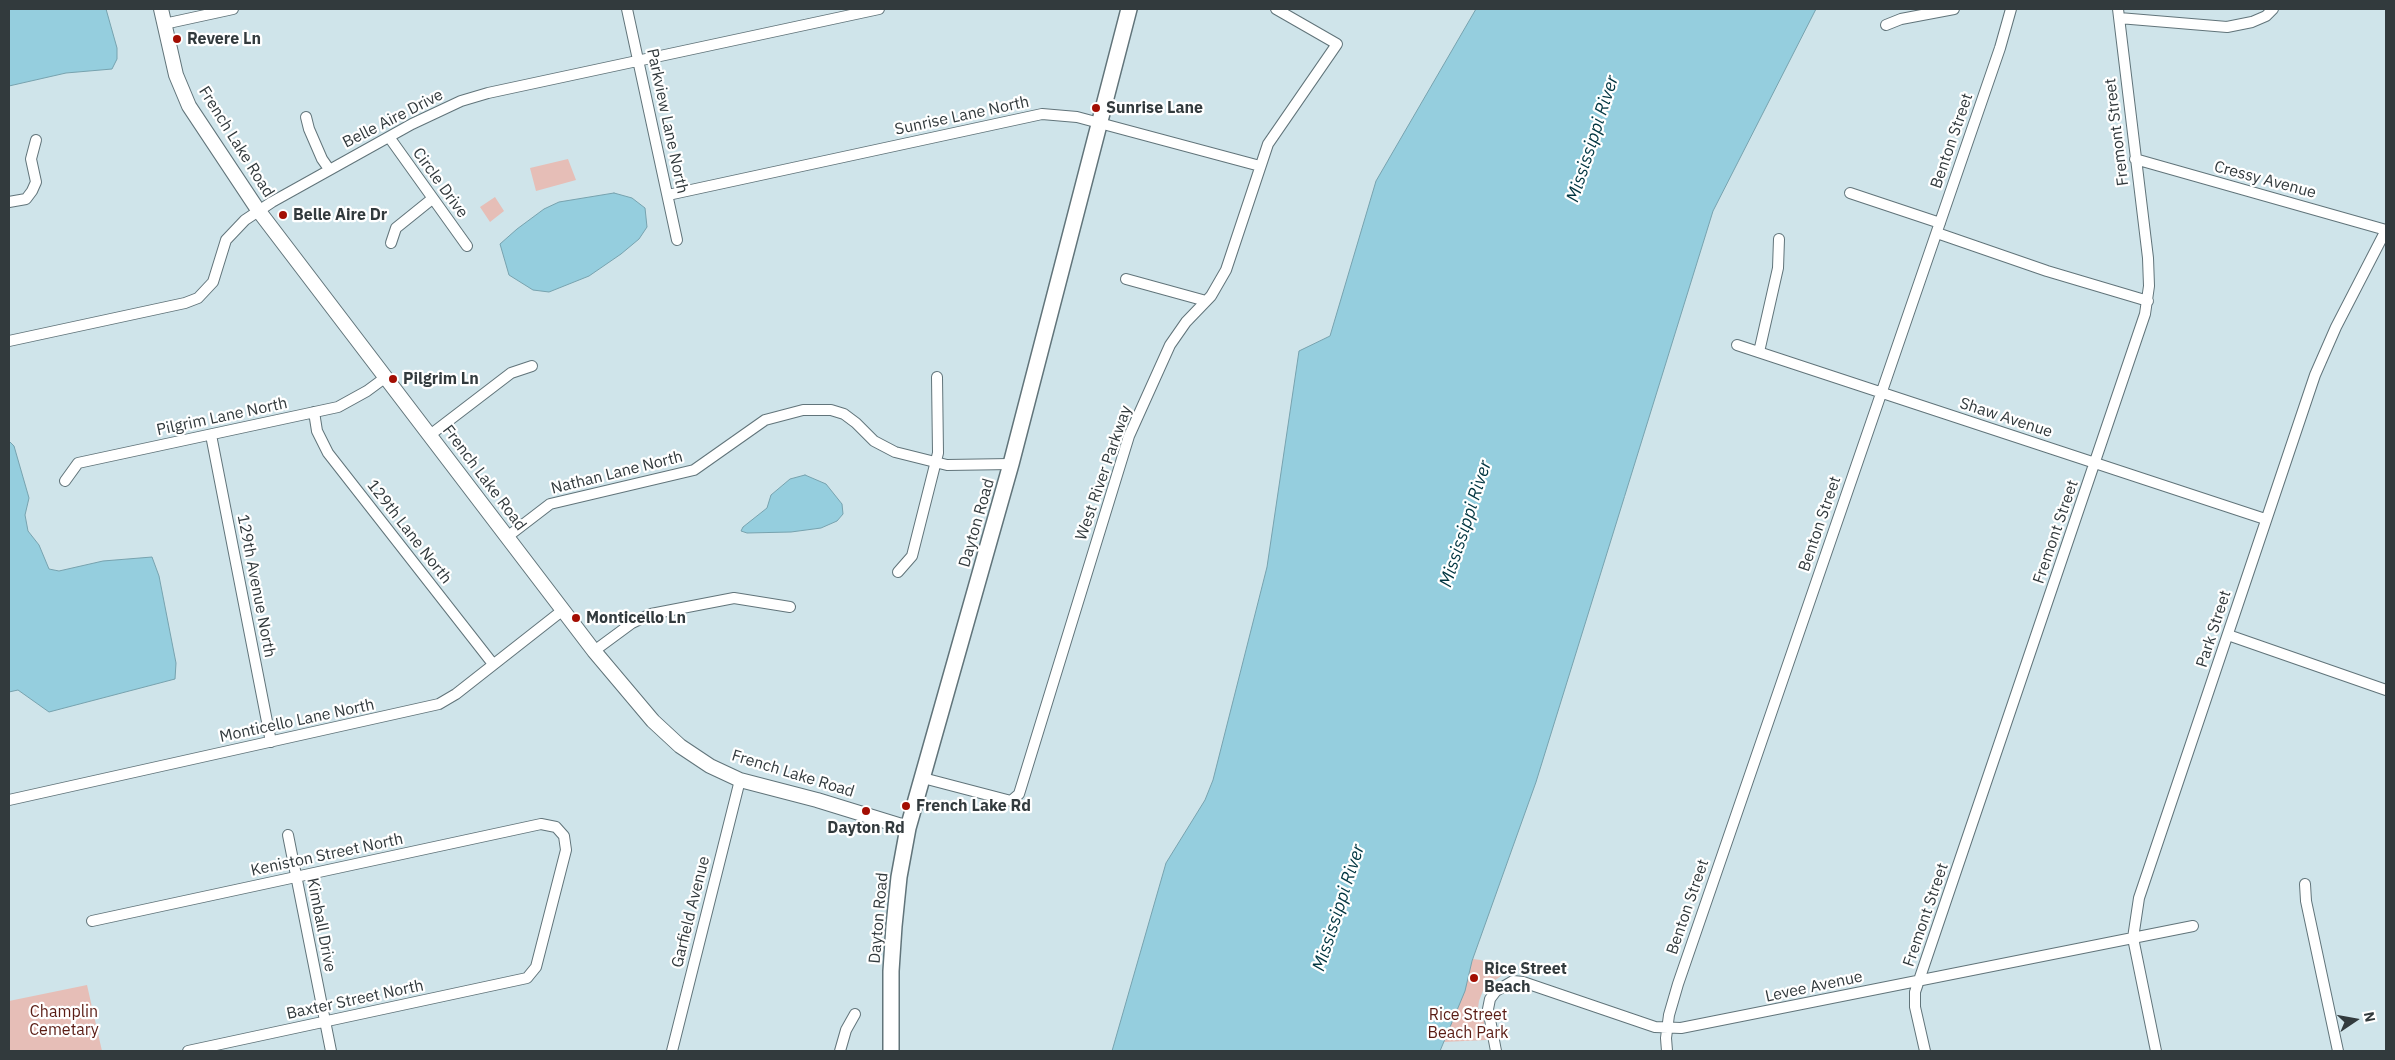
<!DOCTYPE html>
<style>
body{margin:0}
#map{position:relative;width:2395px;height:1060px;overflow:hidden;background:#cfe4ea;font-family:"IBM Plex Sans",sans-serif}
canvas{display:block}
.frame{position:absolute;inset:0;border:10px solid #323a3d;pointer-events:none}
.north{position:absolute;left:2330px;top:995px;width:50px;height:50px;-webkit-text-stroke:4px #fff;paint-order:stroke;rotate:78deg;font-size:14px;font-weight:700;line-height:20px;text-align:center;color:#323a3d}
.north::after{content:'';display:block;margin:auto;width:18px;height:22px;background:#323a3d;clip-path:polygon(50% 0,100% 100%,50% 72%,0 100%)}
</style>
<div id="map">
<canvas width="2395" height="1060"></canvas>
<div class="frame"></div>
<div class="north">N</div>
</div>
<script>
const c = document.querySelector('canvas').getContext('2d');
c.lineJoin = 'round';
function fillPath(path, color) { c.fillStyle = color; c.fill(path, 'evenodd'); }
const poly = rows => new Path2D(rows.map(r => 'M' + r).join(''));
function stroke(path, color, width, dash) { c.strokeStyle = color; c.lineWidth = width; c.lineCap = dash ? 'butt' : 'round'; c.setLineDash(dash || []); c.stroke(path); }
function drawText(font, color, halo, rows, align = 'center') {
  c.font = font + ' "IBM Plex Sans",sans-serif'; c.lineWidth = 4.5; c.setLineDash([]); c.textBaseline = 'middle'; c.strokeStyle = halo; c.fillStyle = color; for (const [text, x, y, turn = 0] of rows) {
    c.save(); c.translate(x, y); c.rotate((+turn || 0) * Math.PI / 180); c.textAlign = isNaN(turn) ? turn : align; if (halo) c.strokeText(text, 0, 0); c.fillText(text, 0, 0); c.restore();
  }
}
fillPath(poly([
 [568,159,576,180,536,191,530,168],
 [495,197,504,211,490,222,480,207],
 [1473,959,1481,960,1493,966,1501,976,1484,988,1479,1001,1478,1008,1482,1011,1487,1040,1443,1042],
 [87,985,102,1051,9,1051,9,1001]
]), '#e6beb7');
const water = poly([
 [9,9,106,9,117,48,117,59,112,69,66,73,9,86,9,9],
 [1476,9,1816,9,1713,211,1536,782,1472,961,1465,991,1440,1051,1112,1051,1166,863,1205,800,1213,780,1267,567,1299,351,1330,336,1376,181,1476,9],
 [614,193,632,198,645,208,647,227,639,239,621,254,589,276,549,292,533,290,509,275,500,244,517,229,544,209,559,202,614,193],
 [9,441,14,446,29,498,25,515,28,531,39,545,49,569,59,571,103,561,152,557,159,576,176,663,175,679,49,712,18,690,9,692,9,441],
 [805,475,826,484,842,504,843,514,837,521,821,528,791,532,747,533,741,531,743,527,767,508,771,495,790,479,805,475]
]);
fillPath(water, '#95cede');
stroke(water, '#77a2ae', 1);
const minor = poly([
 [627,9,677,240],
 [2119,18,2227,27,2252,22,2266,16,2273,9],
 [164,24,233,9],
 [1886,25,1901,19,1954,9],
 [306,117,309,129,322,159,329,169],
 [389,137,467,246],
 [2135,159,2386,230],
 [1850,193,1940,223],
 [668,195,1042,114,1077,117,1260,166],
 [9,202,26,199,32,191,36,182,31,159,36,140],
 [1937,233,2047,271,2148,301],
 [391,243,396,228,432,199],
 [1126,279,1206,301],
 [9,341,185,303,198,298,213,282,226,240,245,220,272,202,412,124,461,101,488,93,879,9],
 [1737,345,2265,519],
 [1759,352,1778,268,1779,239],
 [314,412,317,431,328,453,493,664],
 [211,435,271,742],
 [430,435,511,373,532,366],
 [65,481,78,463,338,407,367,391,386,377],
 [507,537,550,504,694,470,765,420,803,410,831,410,844,414,856,423,874,441,895,452,947,465,1011,464],
 [898,572,912,556,938,453,937,377],
 [2228,635,2386,690],
 [594,651,632,623,651,614,734,598,790,607],
 [923,778,1011,801,1019,794,1129,436,1170,345,1186,322,1211,296,1226,270,1268,144,1337,44,1276,9],
 [9,800,439,704,456,694,563,610],
 [288,835,331,1051],
 [2305,884,2306,901,2338,1051],
 [92,921,541,824,556,827,564,836,566,850,536,967,527,978,188,1051],
 [672,1051,740,780],
 [840,1051,846,1030,855,1014],
 [1496,1051,1488,1009,1490,999,1496,991,1513,981,1523,982,1655,1027,1681,1028,2193,926],
 [1667,1051,1666,1038,1669,1015,1678,984,2000,48,2011,9],
 [1925,1051,1915,1007,1915,992,2145,314,2149,286,2148,258,2118,9],
 [2156,1051,2133,938,2139,898,2315,375,2336,327,2386,230]
]);
const tertiary = poly([
 [161,9,176,75,189,106,258,210,594,651,653,721,680,746,710,766,740,780,817,800,908,828]
]);
const secondary = poly([
 [891,1051,891,971,894,926,899,877,908,828,1011,464,1129,9]
]);
stroke(minor, '#61747a', 12);
stroke(tertiary, '#61747a', 16);
stroke(secondary, '#61747a', 18);
stroke(minor, '#fff', 10);
stroke(tertiary, '#fff', 14);
stroke(secondary, '#fff', 15);
for (const [x, y, r, color] of [
 [177,39,5,"#a30e03"],
 [1096,108,5,"#a30e03"],
 [283,215,5,"#a30e03"],
 [393,379,5,"#a30e03"],
 [576,618,5,"#a30e03"],
 [906,806,5,"#a30e03"],
 [866,811,5,"#a30e03"],
 [1474,978,5,"#a30e03"]
]) { const dot = new Path2D(); dot.arc(x, y, r, 0, 2 * Math.PI); c.fillStyle = color; c.fill(dot); stroke(dot, '#fff', 2); }
drawText('bold 16px', '#323a3d', '#fff', [
 ["Revere Ln",187,39],
 ["Sunrise Lane",1106,108],
 ["Belle Aire Dr",293,215],
 ["Pilgrim Ln",403,379],
 ["Monticello Ln",586,618],
 ["French Lake Rd",916,806],
 ["Dayton Rd",866,828,"center"],
 ["Rice Street",1484,969],
 ["Beach",1484,987]
], 'left');
drawText('16px', '#323a3d', '#fff', [
 ["Sunrise Lane North",962,116,-12],
 ["Belle Aire Drive",393,119,-27],
 ["Parkview Lane North",667,121,78],
 ["Fremont Street",2117,132,-97],
 ["Benton Street",1952,141,-71],
 ["French Lake Road",236,142,58],
 ["Cressy Avenue",2265,180,15],
 ["Circle Drive",440,183,54],
 ["Pilgrim Lane North",222,417,-12],
 ["Shaw Avenue",2006,418,18],
 ["Nathan Lane North",617,473,-14],
 ["West River Parkway",1104,473,-71],
 ["French Lake Road",484,478,53],
 ["Dayton Road",977,523,-74],
 ["Benton Street",1820,524,-71],
 ["129th Lane North",409,532,52],
 ["Fremont Street",2056,532,-71],
 ["129th Avenue North",256,586,79],
 ["Park Street",2214,629,-72],
 ["Monticello Lane North",297,721,-12],
 ["French Lake Road",793,774,17],
 ["Keniston Street North",327,855,-12],
 ["Benton Street",1688,907,-71],
 ["Garfield Avenue",691,912,-76],
 ["Fremont Street",1926,915,-71],
 ["Dayton Road",879,918,-85],
 ["Kimball Drive",321,925,79],
 ["Levee Avenue",1814,987,-12],
 ["Baxter Street North",355,1000,-12]
]);
drawText('16px', '#5a1c14', '#fff', [
 ["Champlin",64,1012],
 ["Cemetary",64,1030],
 ["Rice Street",1468,1015],
 ["Beach Park",1468,1033]
]);
drawText('italic 18px', '#003540', '#fff', [
 ["Mississippi River",1593,139,-72],
 ["Mississippi River",1466,524,-72],
 ["Mississippi River",1339,908,-72]
]);
</script>
